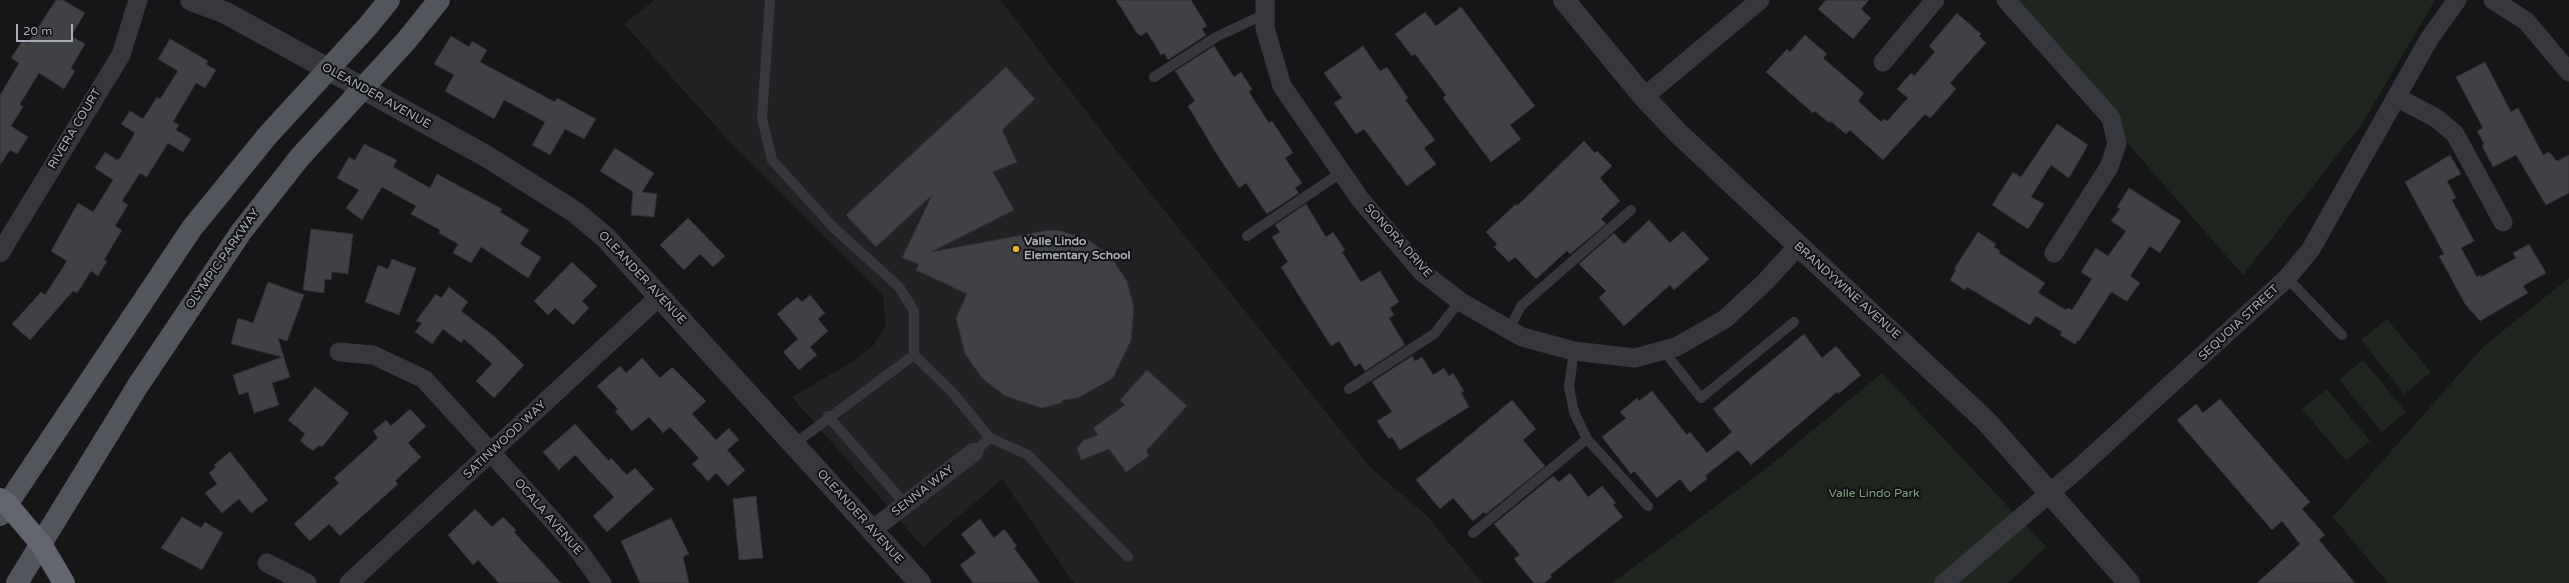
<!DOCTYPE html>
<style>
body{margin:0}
#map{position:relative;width:2569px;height:583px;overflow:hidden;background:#161618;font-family:"Varela Round",sans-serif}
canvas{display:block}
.scale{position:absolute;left:16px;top:24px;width:57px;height:18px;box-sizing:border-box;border:2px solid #a8adb8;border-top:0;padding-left:5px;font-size:12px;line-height:14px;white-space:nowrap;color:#a8adb8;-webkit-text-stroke:3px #111113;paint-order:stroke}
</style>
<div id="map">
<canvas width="2569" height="583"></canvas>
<div class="scale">20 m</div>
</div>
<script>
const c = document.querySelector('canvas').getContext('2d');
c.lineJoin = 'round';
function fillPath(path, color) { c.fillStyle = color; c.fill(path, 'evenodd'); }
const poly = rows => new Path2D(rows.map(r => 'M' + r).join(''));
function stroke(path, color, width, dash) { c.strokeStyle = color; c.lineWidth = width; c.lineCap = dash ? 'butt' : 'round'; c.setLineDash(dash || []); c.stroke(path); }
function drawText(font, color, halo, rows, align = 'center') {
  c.font = font + ' "Varela Round",sans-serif'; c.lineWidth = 4; c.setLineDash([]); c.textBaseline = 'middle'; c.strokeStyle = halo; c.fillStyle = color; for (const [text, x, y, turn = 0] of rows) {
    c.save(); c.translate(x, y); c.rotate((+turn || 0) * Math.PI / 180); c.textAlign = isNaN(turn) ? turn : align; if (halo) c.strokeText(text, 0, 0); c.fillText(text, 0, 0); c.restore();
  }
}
fillPath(poly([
 [655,0,1000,0,1116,150,1369,466,1428,517,1482,583,1074,583,1002,479,923,547,792,397,852,362,872,347,886,326,883,295,738,151,624,24]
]), '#222225');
fillPath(poly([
 [2002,0,2435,0,2362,124,2243,275],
 [2569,278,2569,583,2388,583,2333,517,2484,346],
 [2387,319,2431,372,2404,394,2361,340],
 [2363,360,2406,412,2382,432,2339,380],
 [1882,373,2046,547,2008,583,1612,583,1762,472],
 [2327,389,2370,441,2346,461,2302,409]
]), '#1e261f');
const building = poly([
 [56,0,63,0,85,13,71,36,85,44,71,68,75,71,64,89,39,73,20,104,23,107,11,126,28,137,17,154,10,150,0,165,0,95,19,63,11,58,23,40,28,43,56,0],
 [1116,0,1191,0,1207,26,1202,29,1206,35,1168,60,1164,53,1161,55,1147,32,1141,36,1137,33,1116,0],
 [1826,0,1869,0,1861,9,1871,18,1853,39,1818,9,1826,0],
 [1461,7,1535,106,1510,125,1521,139,1491,162,1443,98,1446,95,1415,54,1412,56,1395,34,1425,12,1436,26,1461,7],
 [1957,13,1981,34,1979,36,1986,43,1950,83,1956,89,1930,118,1925,114,1883,160,1850,130,1846,134,1830,121,1829,123,1815,111,1813,113,1766,72,1787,49,1790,52,1805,35,1827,54,1823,58,1864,93,1858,101,1881,122,1884,119,1887,121,1908,98,1897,89,1911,73,1914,76,1935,52,1929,46,1957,13],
 [451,36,469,47,472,41,487,50,480,62,555,102,557,98,596,119,584,139,565,129,550,155,532,145,545,122,504,100,494,119,445,91,454,75,434,64,451,36],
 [170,39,208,61,206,64,216,70,205,88,196,83,173,122,179,125,176,130,191,139,183,152,168,143,147,177,140,173,122,201,128,205,115,226,122,230,104,260,107,261,98,276,91,271,77,293,73,291,30,340,12,324,41,292,45,295,67,261,51,251,78,203,93,212,113,180,95,168,105,152,117,160,120,158,135,133,121,124,130,111,143,119,157,97,160,99,178,71,158,59,170,39],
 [1214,46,1234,77,1241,72,1252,89,1249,92,1269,123,1272,121,1293,153,1285,158,1302,183,1295,188,1299,193,1267,214,1246,183,1239,188,1218,156,1188,106,1195,101,1175,71,1214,46],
 [1363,46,1380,71,1387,67,1408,98,1405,100,1435,140,1424,148,1436,164,1407,186,1364,129,1356,134,1334,103,1342,98,1324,73,1363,46],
 [2485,62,2511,112,2518,108,2543,155,2549,152,2557,161,2569,155,2569,193,2546,205,2516,155,2493,167,2482,146,2484,144,2477,131,2483,128,2456,77,2485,62],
 [1006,67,1035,99,1002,130,1017,162,993,172,1014,210,931,252,1049,230,1062,231,1089,240,1111,257,1127,281,1134,308,1131,340,1113,378,1078,398,1062,400,1062,403,1042,408,1005,396,982,378,965,354,956,318,967,294,916,270,919,264,902,258,932,195,876,247,846,215,1006,67],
 [2057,124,2088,145,2069,178,2051,165,2031,197,2044,204,2028,229,1992,205,2013,172,2021,177,2057,124],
 [1584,141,1595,153,1597,151,1612,166,1600,178,1620,201,1601,219,1606,224,1570,254,1567,251,1536,279,1515,257,1509,262,1494,247,1497,244,1486,232,1516,204,1517,206,1584,141],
 [364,144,397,160,393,167,430,188,437,174,502,209,500,212,529,230,520,244,541,257,528,278,481,247,471,263,453,253,458,244,439,233,440,230,411,214,416,206,382,187,362,220,346,208,359,190,337,178,349,157,355,160,364,144],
 [615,148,654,173,642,192,657,194,654,217,631,215,633,192,600,171,615,148],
 [2450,155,2461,174,2447,181,2456,198,2452,200,2474,241,2461,248,2477,277,2480,275,2481,277,2516,258,2513,253,2529,244,2546,273,2523,286,2528,293,2480,321,2465,304,2439,256,2444,254,2405,182,2450,155],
 [2129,188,2181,221,2160,253,2150,246,2130,276,2140,283,2127,301,2111,292,2079,341,2078,340,2075,344,2060,335,2062,332,2036,316,2030,325,1967,287,1965,290,1950,280,1956,270,1954,269,1978,232,1996,244,1994,247,2000,251,1999,253,2045,283,2038,293,2066,310,2068,308,2072,310,2092,279,2081,272,2096,248,2108,256,2126,231,2111,221,2120,209,2117,207,2129,188],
 [1306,204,1326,237,1333,232,1345,250,1342,252,1361,282,1380,271,1399,302,1390,308,1394,315,1389,318,1405,345,1365,371,1360,363,1355,367,1339,341,1331,346,1281,267,1288,262,1272,237,1280,232,1275,225,1306,204],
 [688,218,725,256,713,267,700,254,684,270,660,245,688,218],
 [1649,220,1670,243,1683,231,1709,259,1674,290,1670,285,1624,326,1599,298,1606,291,1579,264,1614,233,1624,244,1649,220],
 [311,229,353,234,348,274,332,272,331,280,325,279,324,293,303,290,311,229],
 [392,259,416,268,399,315,365,302,378,265,388,269,392,259],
 [572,262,597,286,582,301,589,308,573,325,555,308,548,315,534,301,572,262],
 [268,282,304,295,287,341,278,338,290,377,272,383,279,405,254,413,248,392,239,395,233,375,282,357,231,344,238,318,253,323,268,282],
 [449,287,468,302,461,311,494,336,524,365,494,398,476,381,492,364,464,339,461,343,443,329,432,344,415,332,422,323,416,321,436,294,441,298,449,287],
 [810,295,825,313,818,319,828,331,810,347,817,355,799,370,783,352,798,339,777,314,797,297,802,302,810,295],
 [1804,334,1822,358,1836,346,1861,375,1838,394,1837,392,1751,465,1738,450,1705,476,1707,479,1690,492,1680,479,1657,498,1634,471,1631,474,1602,437,1626,418,1620,412,1637,398,1639,401,1652,391,1687,435,1690,432,1707,453,1732,432,1713,409,1804,334],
 [1412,356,1415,361,1422,357,1433,375,1444,368,1449,376,1453,373,1464,391,1461,393,1469,407,1400,450,1392,437,1389,439,1377,421,1392,412,1372,382,1412,356],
 [642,358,660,378,672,367,706,401,692,414,716,440,729,428,739,440,727,450,745,470,728,486,716,473,708,481,692,464,699,458,670,427,663,433,649,417,632,431,615,411,618,409,597,386,620,366,626,373,642,358],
 [1147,370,1187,406,1146,451,1149,456,1126,472,1109,449,1081,460,1077,448,1084,440,1098,435,1093,428,1125,405,1120,400,1147,370],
 [315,387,349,413,322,447,319,445,313,451,300,441,305,434,288,420,315,387],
 [2220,399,2310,502,2302,509,2325,535,2319,540,2355,583,2257,583,2300,544,2282,521,2272,530,2177,420,2196,404,2203,413,2220,399],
 [1512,400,1536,429,1523,440,1545,466,1486,514,1484,512,1473,521,1453,498,1440,509,1416,480,1512,400],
 [410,409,426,426,408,443,421,457,395,481,398,484,340,536,329,524,310,541,294,524,339,483,334,478,378,438,373,431,386,420,391,426,410,409],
 [575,424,609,461,611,458,627,475,635,468,654,489,607,532,593,516,614,497,575,455,559,470,543,452,575,424],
 [230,452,268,500,251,513,239,499,222,513,205,493,217,484,209,473,216,467,214,465,230,452],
 [1570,473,1588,497,1602,486,1616,503,1613,505,1623,517,1550,575,1552,577,1544,583,1534,583,1514,559,1520,555,1494,524,1553,476,1559,482,1570,473],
 [756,496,763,558,739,560,733,499,756,496],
 [475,509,492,527,503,517,516,530,514,532,561,583,499,583,478,560,473,565,448,535,475,509],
 [182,517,201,528,205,522,223,533,202,570,161,548,182,517],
 [671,518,689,554,683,557,689,583,640,583,621,541,671,518],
 [980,519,994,538,1004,529,1017,546,1014,548,1040,583,973,583,960,565,976,553,961,534,980,519]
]);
fillPath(building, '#404145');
stroke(building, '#303034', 1);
stroke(poly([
 [770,0,762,118,772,160,833,227,899,287,914,311,914,355],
 [1154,77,1216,37,1265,14],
 [1247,236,1342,172],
 [2287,278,2342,335],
 [1509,329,1521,306,1631,210],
 [1663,350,1701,398,1794,322],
 [1574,351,1569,387,1574,412,1587,439,1648,506],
 [1349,389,1434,334,1460,301],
 [828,416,906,505],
 [794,444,914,355,952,392,990,438,1028,455,1128,557],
 [974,452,990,438],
 [1473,533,1587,439]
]), '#37383d', 10);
stroke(poly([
 [1265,0,1265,28,1282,86,1360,199,1422,272,1461,302,1522,337,1574,351,1635,358,1676,347,1725,319,1765,282,1797,247],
 [2006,0,2111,118,2117,144,2109,167,2054,253],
 [2493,0,2526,21,2569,72],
 [1883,62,1935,0],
 [1644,97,1760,0],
 [2398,98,2436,118,2455,134,2503,222],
 [0,253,121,55,138,0],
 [339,352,373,355,424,379,554,522,579,551,602,583],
 [872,530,974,452],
 [267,563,307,583],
 [349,583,660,296],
 [1944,583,2078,469,2287,278,2311,249,2429,39,2457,0]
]), '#37383d', 19);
stroke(poly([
 [191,0,226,13,486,156,575,212,605,237,920,583],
 [1564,0,1644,97,1678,133,1986,421,2129,583]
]), '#37383d', 22);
stroke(poly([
 [0,515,192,228,268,135,368,26,389,0],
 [17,583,137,387,241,232,300,157,406,41,439,0]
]), '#53555c', 22);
stroke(poly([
 [0,499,7,504,41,544,64,583]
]), '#63666e', 22);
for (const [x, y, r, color] of [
 [1016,249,4,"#f2b134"]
]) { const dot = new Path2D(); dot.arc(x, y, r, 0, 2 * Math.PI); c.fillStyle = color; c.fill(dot); stroke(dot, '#111113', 1.5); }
drawText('12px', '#a8adb8', '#111113', [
 ["OLEANDER AVENUE",376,96,29],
 ["RIVERA COURT",75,129,-59],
 ["SONORA DRIVE",1398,241,48],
 ["OLYMPIC PARKWAY",223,259,-55],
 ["OLEANDER AVENUE",642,278,47],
 ["BRANDYWINE AVENUE",1847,291,42],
 ["SEQUOIA STREET",2239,323,-43],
 ["SATINWOOD WAY",505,440,-43],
 ["SENNA WAY",923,491,-38],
 ["OCALA AVENUE",548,517,49],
 ["OLEANDER AVENUE",860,517,48]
]);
drawText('bold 12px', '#a8adb8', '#111113', [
 ["Valle Lindo",1024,242],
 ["Elementary School",1024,256]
], 'left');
drawText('12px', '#7fa381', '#111113', [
 ["Valle Lindo Park",1874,494]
]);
</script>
